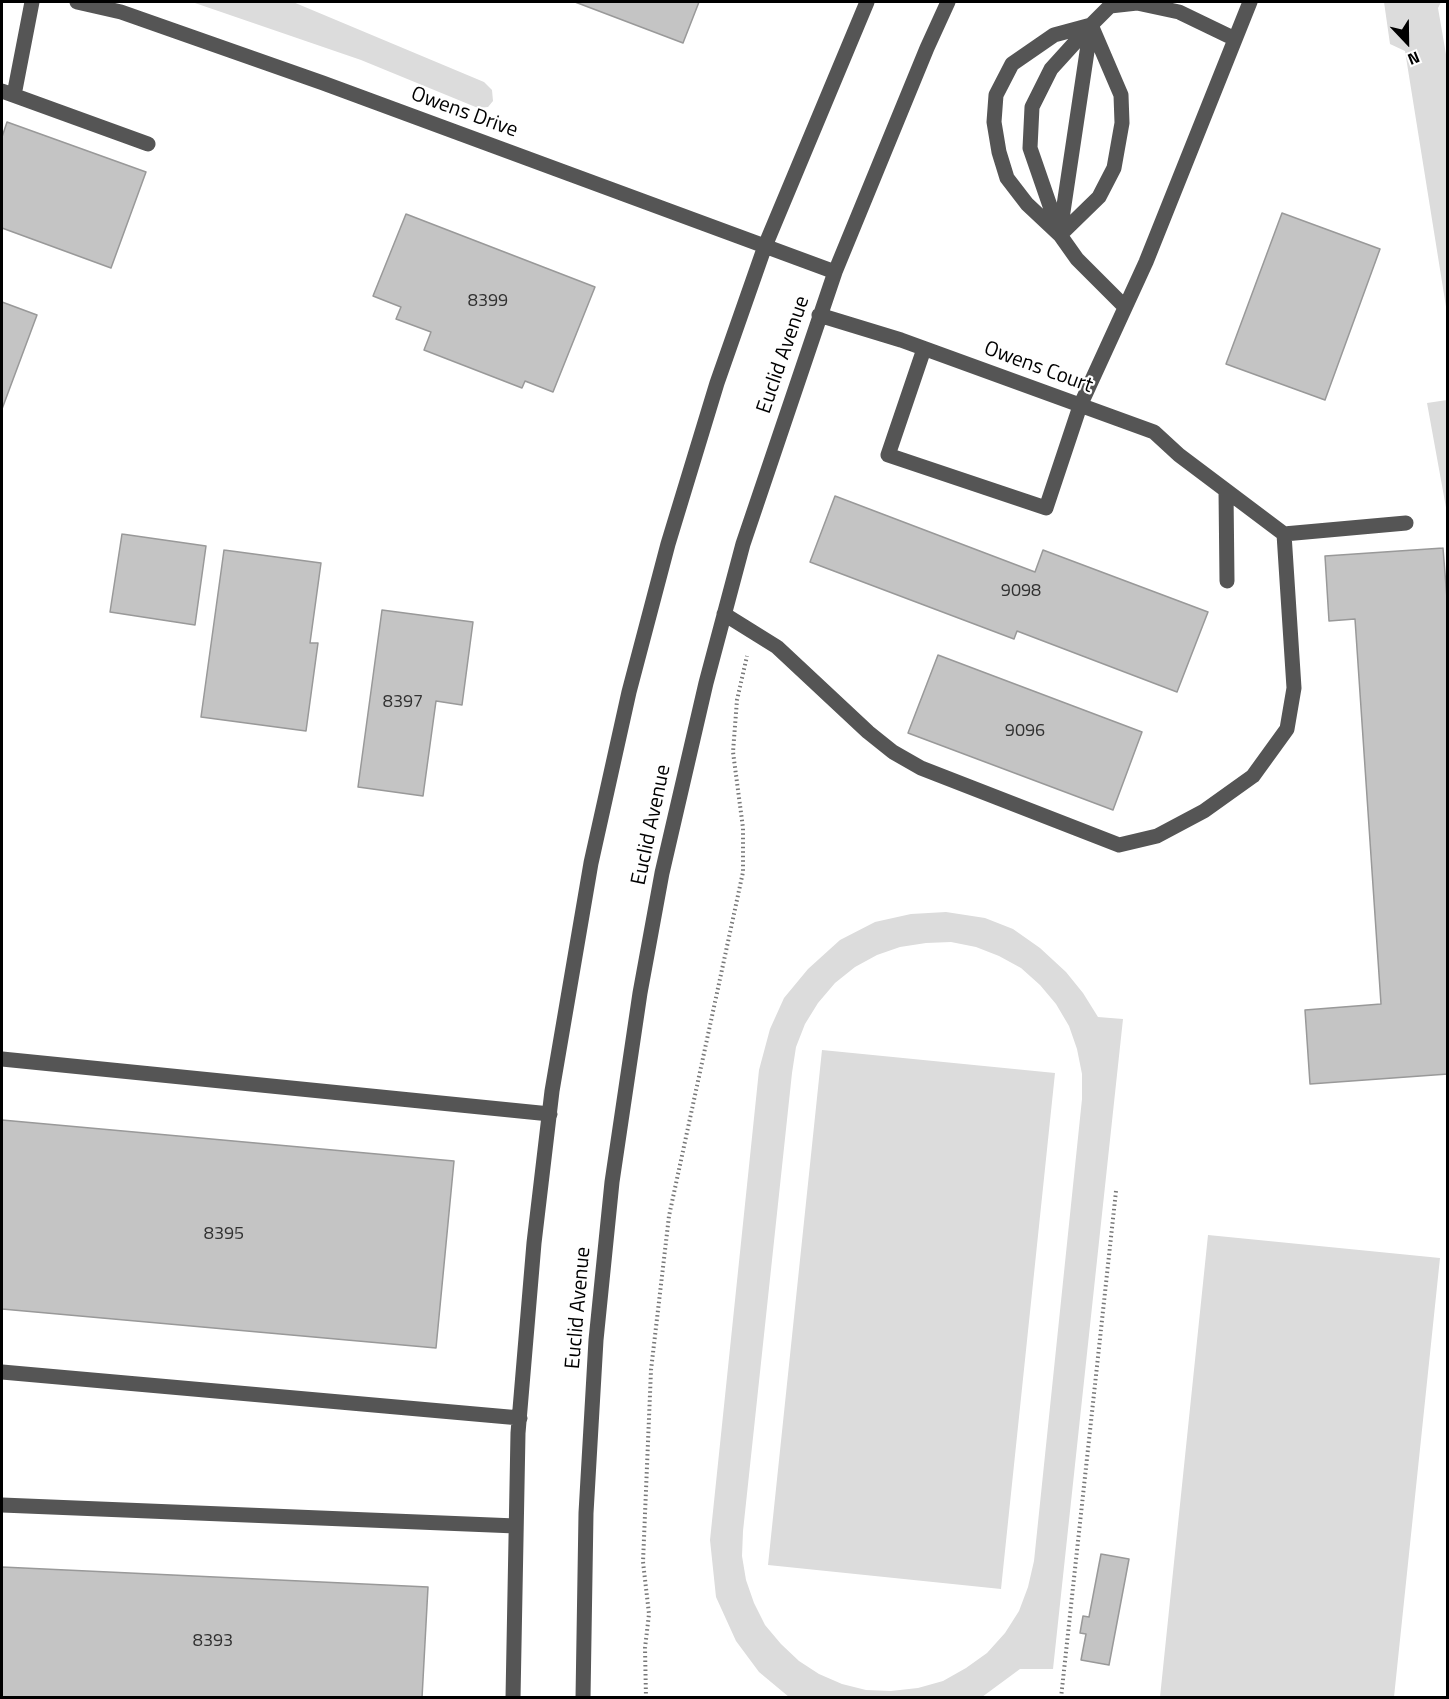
<!DOCTYPE html>
<style>
body{margin:0}
#map{position:relative;width:1449px;height:1699px;overflow:hidden;background:#fff;font-family:"Titillium Web",sans-serif}
canvas{display:block}
.frame{position:absolute;inset:0;border:3px solid #000;pointer-events:none}
.north{position:absolute;left:1377px;top:12px;width:60px;height:60px;-webkit-text-stroke:4px #fff;paint-order:stroke;rotate:158deg;font-size:16px;font-weight:700;line-height:24px;text-align:center;color:#000}
.north::after{content:'';display:block;margin:auto;width:21px;height:27px;background:#000;clip-path:polygon(50% 0,100% 100%,50% 72%,0 100%)}
</style>
<div id="map">
<canvas width="1449" height="1699"></canvas>
<div class="frame"></div>
<div class="north">N</div>
</div>
<script>
const c = document.querySelector('canvas').getContext('2d');
c.lineJoin = 'round';
function fillPath(path, color) { c.fillStyle = color; c.fill(path, 'evenodd'); }
const poly = rows => new Path2D(rows.map(r => 'M' + r).join(''));
function stroke(path, color, width, dash) { c.strokeStyle = color; c.lineWidth = width; c.lineCap = dash ? 'butt' : 'round'; c.setLineDash(dash || []); c.stroke(path); }
function drawText(font, color, halo, rows, align = 'center') {
  c.font = font + ' "Titillium Web",sans-serif'; c.lineWidth = 4.5; c.setLineDash([]); c.textBaseline = 'middle'; c.strokeStyle = halo; c.fillStyle = color; for (const [text, x, y, turn = 0] of rows) {
    c.save(); c.translate(x, y); c.rotate((+turn || 0) * Math.PI / 180); c.textAlign = isNaN(turn) ? turn : align; if (halo) c.strokeText(text, 0, 0); c.fillText(text, 0, 0); c.restore();
  }
}
fillPath(poly([
 [192,2,293,2,484,82,492,90,493,101,488,107,478,108,361,60],
 [1384,2,1441,2,1438,8,1448,66,1447,313,1405,51,1390,44],
 [1447,400,1448,400,1447,513,1427,403],
 [946,912,985,918,1013,929,1040,948,1066,972,1083,993,1098,1017,1123,1019,1053,1669,1020,1669,982,1697,789,1697,759,1672,736,1641,716,1597,710,1540,759,1070,770,1029,784,998,808,969,840,940,875,922,911,914],
 [951,942,976,947,999,956,1021,968,1040,985,1056,1004,1069,1026,1077,1049,1082,1074,1082,1099,1034,1561,1028,1587,1019,1611,1005,1633,987,1653,966,1668,943,1681,918,1688,891,1691,866,1690,842,1684,819,1674,799,1661,781,1644,765,1625,754,1603,746,1580,742,1556,743,1531,792,1073,796,1047,805,1024,818,1003,835,983,855,967,877,955,900,947,926,943],
 [822,1050,1055,1073,1001,1589,768,1565],
 [1208,1235,1440,1258,1394,1697,1160,1697]
]), '#dcdcdc');
const building = poly([
 [575,2,699,2,683,43,575,2],
 [7,122,146,172,111,268,2,228,2,137,7,122],
 [1282,213,1380,249,1325,400,1226,364,1282,213],
 [406,214,595,287,553,392,525,381,522,388,424,350,431,332,396,319,401,307,373,296,406,214],
 [2,302,37,315,2,409,2,302],
 [835,496,1035,572,1043,550,1208,612,1177,692,1017,631,1014,639,810,562,835,496],
 [122,534,206,546,195,625,110,612,122,534],
 [1443,548,1448,611,1448,1074,1310,1084,1305,1010,1381,1004,1355,619,1329,621,1325,556,1443,548],
 [224,550,321,563,310,643,318,643,306,731,201,717,224,550],
 [382,610,473,622,462,705,436,701,423,796,358,787,382,610],
 [938,655,1142,732,1113,810,908,733,938,655],
 [2,1120,454,1161,436,1348,2,1309,2,1120],
 [1101,1554,1129,1559,1109,1665,1081,1660,1086,1634,1080,1633,1083,1616,1089,1617,1101,1554],
 [2,1567,428,1587,422,1698,2,1698,2,1567]
]);
fillPath(building, '#c4c4c4');
stroke(building, '#999', 1.5);
stroke(poly([
 [646,1698,645,1648,649,1614,643,1562,651,1370,669,1216,743,872,743,828,733,752,737,700,747,656],
 [1061,1698,1116,1191]
]), '#777', 4, [1.5, 3]);
stroke(poly([
 [77,2,121,12,323,83,835,272],
 [2,91,148,144],
 [14,95,32,2],
 [1059,232,1030,148,1032,107,1051,69,1090,26],
 [1060,232,1091,25],
 [1060,235,1027,204,1007,178,999,152,994,122,996,95,1012,64,1054,35,1091,25],
 [1125,307,1077,259,1060,235,1099,197,1114,168,1122,123,1121,95,1091,25,1110,6,1137,3,1179,12,1235,39],
 [819,315,901,340,1154,432,1179,455,1284,534,1406,523],
 [924,349,888,455,1046,508,1080,406,1146,262,1250,2],
 [1226,491,1227,581],
 [724,614,777,647,868,732,893,752,921,768,1119,845,1157,836,1204,811,1253,776,1287,729,1294,688,1284,534],
 [2,1059,550,1114],
 [2,1372,520,1418],
 [2,1505,516,1526],
 [513,1698,518,1433,534,1243,552,1091,591,863,629,692,668,544,717,383,765,246,867,2],
 [583,1698,586,1513,596,1340,612,1182,640,993,662,873,706,683,743,544,835,272,927,48,948,2]
]), '#555', 15);
drawText('18px', '#313131', null, [
 ["8399",488,302],
 ["9098",1021,592],
 ["8397",403,703],
 ["9096",1025,732],
 ["8395",224,1235],
 ["8393",213,1642]
]);
drawText('21px', '#000', '#fff', [
 ["Owens Drive",464,113,20],
 ["Euclid Avenue",784,355,-71],
 ["Owens Court",1038,368,20],
 ["Euclid Avenue",652,825,-78],
 ["Euclid Avenue",579,1308,-85]
]);
</script>
